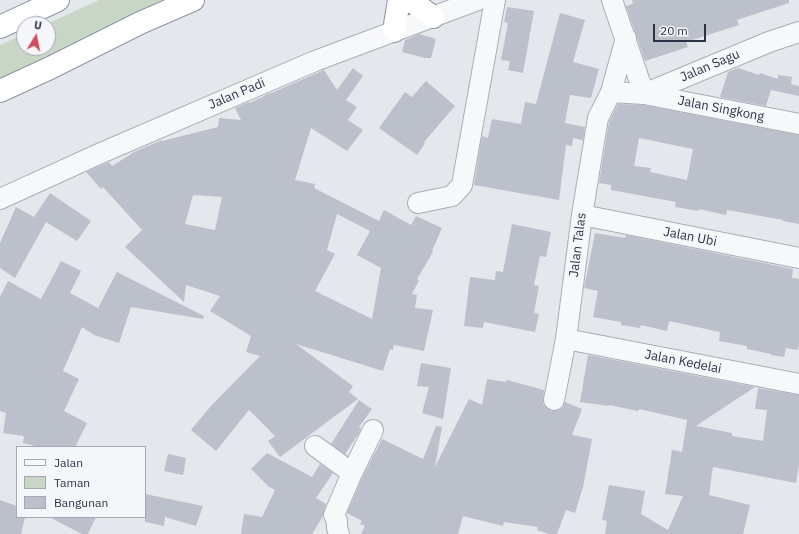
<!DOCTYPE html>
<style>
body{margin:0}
#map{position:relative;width:799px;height:534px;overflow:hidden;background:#e4e7ec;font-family:"IBM Plex Sans",sans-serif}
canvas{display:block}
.legend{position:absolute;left:16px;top:446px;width:130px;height:72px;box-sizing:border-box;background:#f4f6f9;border:1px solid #a4a8b1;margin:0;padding:5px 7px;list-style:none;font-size:12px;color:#2b3445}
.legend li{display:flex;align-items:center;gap:8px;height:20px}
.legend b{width:20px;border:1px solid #a4a8b1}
.north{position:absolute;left:16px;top:16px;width:40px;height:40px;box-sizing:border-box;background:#f4f6f9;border:1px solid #a4a8b1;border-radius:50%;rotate:10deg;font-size:11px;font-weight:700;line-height:16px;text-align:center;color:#2b3445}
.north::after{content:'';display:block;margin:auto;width:14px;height:18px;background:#d1495b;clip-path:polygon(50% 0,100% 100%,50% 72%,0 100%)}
.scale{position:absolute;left:653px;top:24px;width:53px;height:18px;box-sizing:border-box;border:2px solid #2b3445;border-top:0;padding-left:5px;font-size:12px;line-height:14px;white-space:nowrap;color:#2b3445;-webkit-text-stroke:3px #f4f6f9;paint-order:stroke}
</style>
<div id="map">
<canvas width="799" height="534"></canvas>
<ul class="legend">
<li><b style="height:5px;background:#f7f8fa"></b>Jalan</li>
<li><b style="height:11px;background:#c9d6c5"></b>Taman</li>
<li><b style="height:11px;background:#bbc0ca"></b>Bangunan</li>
</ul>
<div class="north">U</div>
<div class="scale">20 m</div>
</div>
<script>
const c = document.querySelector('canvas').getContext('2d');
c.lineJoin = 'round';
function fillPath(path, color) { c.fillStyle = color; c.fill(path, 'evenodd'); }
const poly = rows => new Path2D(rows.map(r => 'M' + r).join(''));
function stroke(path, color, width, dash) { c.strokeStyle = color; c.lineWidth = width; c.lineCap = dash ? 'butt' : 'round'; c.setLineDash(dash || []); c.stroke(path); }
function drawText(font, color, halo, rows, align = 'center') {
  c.font = font + ' "IBM Plex Sans",sans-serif'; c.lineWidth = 3; c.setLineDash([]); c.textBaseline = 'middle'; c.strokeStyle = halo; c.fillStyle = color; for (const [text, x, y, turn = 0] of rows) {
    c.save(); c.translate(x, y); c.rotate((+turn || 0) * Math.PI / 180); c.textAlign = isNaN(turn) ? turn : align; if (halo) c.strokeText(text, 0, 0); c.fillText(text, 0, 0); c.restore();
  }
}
fillPath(poly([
 [99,0,172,0,0,78,0,45,24,34,24,48,48,48,48,24,47,24]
]), '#c9d6c5');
fillPath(poly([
 [632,0,789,0,789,3,737,20,739,25,686,42,688,47,645,61,626,6,633,4],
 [507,7,534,11,523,73,508,70,510,61,501,60,508,23,504,22],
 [560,13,585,20,573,62,599,69,591,98,570,95,565,123,585,127,583,140,573,138,572,146,566,145,559,200,474,185,482,136,488,138,492,119,521,124,525,102,536,104],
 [419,34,436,39,431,58,425,58,402,52,405,40],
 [353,68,363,76,346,100,357,107,348,120,363,130,347,151,311,128,295,180,315,184,314,188,379,221,384,210,411,225,416,216,442,228,432,251,433,252,417,279,419,280,412,294,417,295,415,308,433,310,424,351,394,345,393,350,390,349,383,371,296,344,353,386,349,392,358,399,280,457,268,441,275,436,249,410,216,451,191,430,210,407,260,356,246,352,251,336,210,311,220,296,186,285,184,302,125,247,142,230,103,187,101,189,86,172,109,162,112,166,134,152,162,140,162,141,218,127,219,118,241,120,235,108,249,102,250,103,264,96,269,93,269,94,324,70,337,90],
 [193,195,222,197,215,230,185,224],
 [337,214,370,231,357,255,381,268,372,319,315,291,335,254,327,250],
 [738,68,759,75,760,73,778,79,778,75,792,77,791,84,799,86,799,96,771,90,766,106,720,97,728,72],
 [426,81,455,106,424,142,425,143,417,155,379,128,405,92,412,97],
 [618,104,643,105,799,135,799,224,783,221,783,220,727,210,726,215,699,209,699,211,675,207,676,202,611,190,611,185,599,183,609,122],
 [639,138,693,149,687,180,650,172,651,168,634,166],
 [50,193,91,221,77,241,46,222,15,278,0,268,0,243,16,207,34,217],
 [512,224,551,232,546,257,540,256,534,285,539,286,534,313,539,314,535,332,484,322,483,328,464,326,470,277,495,280,496,271,503,272],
 [595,233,625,238,626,235,793,269,792,278,799,279,799,343,798,350,786,348,784,357,771,355,771,354,747,349,747,346,719,341,720,332,669,321,667,331,641,325,640,328,621,325,621,322,593,317,598,291,584,288],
 [61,261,81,271,70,293,98,308,117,272,204,316,203,319,131,307,119,343,94,335,82,327,63,371,79,379,64,411,87,423,75,447,39,447,23,443,24,436,3,433,6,413,0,411,0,297,8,281,41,299],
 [588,355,755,387,696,426,732,433,732,436,763,441,767,410,755,409,758,388,799,395,799,464,796,483,713,467,709,495,750,505,743,534,605,534,607,521,602,520,609,485,645,491,641,514,668,530,683,496,665,494,672,450,682,452,687,420,639,409,638,411,609,405,609,406,580,402],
 [421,363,451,368,443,419,422,413,429,387,417,386],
 [487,379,506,382,507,380,544,390,543,404,547,409,551,411,558,411,563,407,565,402,582,409,572,435,592,439,583,487,575,513,566,510,557,534,548,534,537,530,538,527,504,522,503,526,463,516,458,534,361,534,365,526,360,524,362,521,347,513,362,478,382,439,423,459,436,426,442,427,435,467,469,399,482,405],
 [359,400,372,409,359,427,361,428,359,433,345,454,331,444],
 [267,453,312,477,320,464,333,473,316,498,326,504,323,516,312,534,241,534,244,514,262,517,275,490,268,486,251,469],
 [168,454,186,458,183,475,164,471],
 [145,494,203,506,196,526,165,517,164,526,145,522],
 [0,500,17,506,17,517,25,517,21,534,0,534],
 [49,517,96,517,88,534,82,534]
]), '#bbc0ca');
const minor = poly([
 [612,0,644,94],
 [611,92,626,38],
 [644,94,769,42,799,32],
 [0,199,101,153,315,61,478,0],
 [418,203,452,196,462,185,495,0],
 [582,215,799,258],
 [566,339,799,384],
 [554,400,566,339,582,215,598,118,611,92,644,94,799,124],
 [315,446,352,473],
 [339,534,337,528,337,521,334,515,352,473,373,430]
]);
const highway = poly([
 [410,0,433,17],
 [0,27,58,0],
 [394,31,399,0],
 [0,91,50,68,140,23,193,0]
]);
stroke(minor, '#a9aeb7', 22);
stroke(highway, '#8b94a3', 24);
stroke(minor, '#f7f8fa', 20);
stroke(highway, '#fff', 22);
drawText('13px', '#2b3445', '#f4f6f9', [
 ["Jalan Sagu",710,66,-23],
 ["Jalan Padi",237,94,-23],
 ["Jalan Singkong",721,109,11],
 ["Jalan Ubi",690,237,11],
 ["Jalan Talas",578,245,-83],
 ["Jalan Kedelai",683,362,11]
]);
</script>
